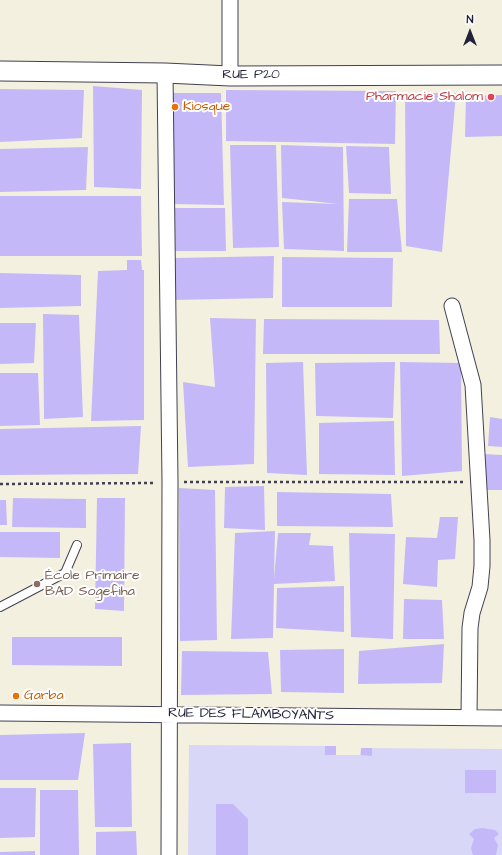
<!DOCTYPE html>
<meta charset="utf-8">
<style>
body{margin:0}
#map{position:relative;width:502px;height:855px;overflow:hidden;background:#f4f0df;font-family:"Architects Daughter",sans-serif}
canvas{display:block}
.north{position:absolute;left:450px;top:12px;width:40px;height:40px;-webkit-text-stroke:3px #fff;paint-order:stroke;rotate:0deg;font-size:11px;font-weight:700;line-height:16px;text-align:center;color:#22223b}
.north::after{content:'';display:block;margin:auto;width:14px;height:18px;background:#22223b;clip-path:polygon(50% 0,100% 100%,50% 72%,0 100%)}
</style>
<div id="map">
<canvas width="502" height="855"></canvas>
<div class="north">N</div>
</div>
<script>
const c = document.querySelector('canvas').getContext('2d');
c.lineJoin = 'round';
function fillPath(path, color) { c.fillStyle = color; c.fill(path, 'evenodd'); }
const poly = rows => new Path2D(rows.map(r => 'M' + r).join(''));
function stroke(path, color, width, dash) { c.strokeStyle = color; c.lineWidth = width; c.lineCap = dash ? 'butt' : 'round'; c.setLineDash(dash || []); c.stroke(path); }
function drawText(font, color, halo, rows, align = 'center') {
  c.font = font + ' "Architects Daughter",sans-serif'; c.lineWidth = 4; c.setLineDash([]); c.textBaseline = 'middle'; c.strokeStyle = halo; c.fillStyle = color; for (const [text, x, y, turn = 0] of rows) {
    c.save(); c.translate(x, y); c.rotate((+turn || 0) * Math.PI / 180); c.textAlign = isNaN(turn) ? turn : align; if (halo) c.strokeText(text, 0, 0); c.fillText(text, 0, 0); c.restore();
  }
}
fillPath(poly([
 [189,745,336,746,336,755,360,755,361,748,502,749,502,855,188,855]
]), '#d9d7f7');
fillPath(poly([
 [93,86,142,90,141,189,94,187],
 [0,89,84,90,82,138,0,142],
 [226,90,396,91,395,144,226,141],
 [172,93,221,93,224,205,171,204],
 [405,93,456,93,442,252,406,246],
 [502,95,502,136,465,137,466,96],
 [230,145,276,145,279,247,233,248],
 [281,145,343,147,344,251,284,249,282,202,339,204,282,198],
 [346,146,389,147,391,194,349,193],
 [88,147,86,190,0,192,0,149],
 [0,196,141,196,142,256,0,256],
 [349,199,397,199,402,252,347,252],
 [171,208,225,208,226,251,172,251],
 [274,256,273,298,172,300,175,258],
 [282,257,393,258,392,307,282,307],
 [127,260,141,260,142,270,144,270,144,420,91,421,98,271,127,270],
 [0,273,81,275,81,306,0,308],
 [43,314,79,315,83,417,44,419],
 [210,318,256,319,254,464,188,467,183,382,215,387],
 [264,319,439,320,440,354,263,354],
 [0,323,36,323,34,363,0,364],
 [303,362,307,475,267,473,266,363],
 [395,362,393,418,316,416,315,363],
 [400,362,461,363,462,471,402,476],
 [0,373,38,373,40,425,0,426],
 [490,417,502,419,502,447,488,446],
 [394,421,395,475,319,474,319,423],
 [141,426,138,474,0,475,0,429],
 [483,454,502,455,502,490,484,490],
 [264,486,265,530,224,528,225,487],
 [179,488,215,490,217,640,180,641],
 [277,492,391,494,393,527,277,526],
 [13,498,86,499,86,528,12,527],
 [97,498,125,498,124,611,95,609],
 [0,500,6,500,7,525,0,525],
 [440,517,458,517,455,559,438,560,437,587,403,584,406,537,437,538],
 [275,531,274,579,278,533,311,533,309,545,333,546,335,581,274,584,273,638,231,639,235,533],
 [0,532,60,532,60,558,0,557],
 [349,533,395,534,393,639,351,637],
 [344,586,344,632,276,628,277,588],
 [404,599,442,600,444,639,403,639],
 [12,637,122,637,122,666,12,665],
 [444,644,442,683,358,684,359,651],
 [344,649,344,693,281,692,280,650],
 [182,651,268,652,272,694,181,695],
 [85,733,78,780,0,780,0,735],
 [131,743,132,827,95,827,93,744],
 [325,746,336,746,336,755,325,755],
 [361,748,372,748,372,756,361,755],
 [465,770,496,770,496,793,465,793],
 [0,788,36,788,35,837,0,838],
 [40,790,78,790,79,855,40,855],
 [216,804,233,804,248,819,248,855,216,855],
 [482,828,495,830,499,834,494,838,498,845,496,855,473,855,472,852,471,848,474,839,469,834,475,829],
 [136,831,137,855,96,855,96,832],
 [35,851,35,855,0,855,0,852]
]), '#c5b8f8');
const service = poly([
 [0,607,65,573,77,545]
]);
const minor = poly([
 [230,0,230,76],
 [165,73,170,482,169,855],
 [452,306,473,385,482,540,482,566,480,587,472,613,470,628,469,717],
 [0,713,502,718]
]);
const tertiary = poly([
 [0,71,165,73,230,76,502,75]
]);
stroke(service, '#424154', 10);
stroke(minor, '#424154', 17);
stroke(tertiary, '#424154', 21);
stroke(poly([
 [184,482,463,482],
 [0,484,155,483]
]), '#424154', 2.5, [3, 3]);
stroke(service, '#fff', 8);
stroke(minor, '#fff', 15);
stroke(tertiary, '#fff', 19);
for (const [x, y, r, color] of [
 [491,97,4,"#e0444e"],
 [175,107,4,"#e8710a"],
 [37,584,4,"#8d6e63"],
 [16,696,4,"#e8710a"]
]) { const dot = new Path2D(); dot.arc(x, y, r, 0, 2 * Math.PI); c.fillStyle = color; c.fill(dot); stroke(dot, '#fff', 1.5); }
drawText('14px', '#22223b', '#fff', [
 ["RUE P20",251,75],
 ["RUE DES FLAMBOYANTS",251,715,1]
]);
drawText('14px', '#be3a42', '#fff', [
 ["Pharmacie Shalom",483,97]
], 'right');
drawText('14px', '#c56008', '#fff', [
 ["Kiosque",183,107],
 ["Garba",24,696]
], 'left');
drawText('14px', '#785e54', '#fff', [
 ["École Primaire",45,576],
 ["BAD Sogefiha",45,592]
], 'left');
</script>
